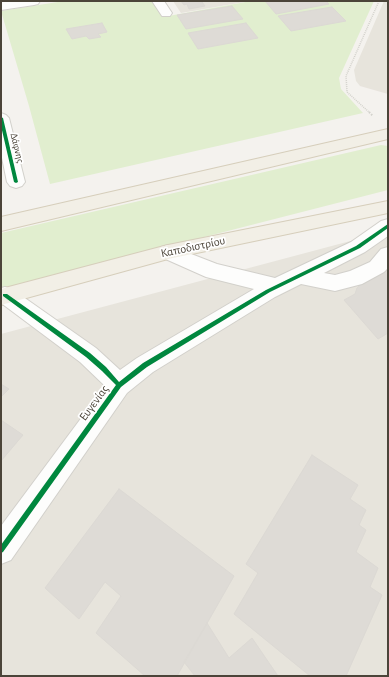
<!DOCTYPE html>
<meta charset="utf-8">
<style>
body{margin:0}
#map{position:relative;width:389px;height:677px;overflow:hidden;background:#f4f2ee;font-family:"Alegreya Sans",sans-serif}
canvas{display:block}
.frame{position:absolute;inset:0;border:2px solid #4b4439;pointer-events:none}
</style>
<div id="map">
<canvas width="389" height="677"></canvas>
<div class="frame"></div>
</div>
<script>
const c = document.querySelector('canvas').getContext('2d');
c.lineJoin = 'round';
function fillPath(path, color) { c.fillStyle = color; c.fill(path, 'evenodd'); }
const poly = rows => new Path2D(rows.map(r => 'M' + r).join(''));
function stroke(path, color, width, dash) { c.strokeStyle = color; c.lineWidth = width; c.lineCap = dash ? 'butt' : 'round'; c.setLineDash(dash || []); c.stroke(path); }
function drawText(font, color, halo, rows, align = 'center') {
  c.font = font + ' "Alegreya Sans",sans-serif'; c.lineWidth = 3.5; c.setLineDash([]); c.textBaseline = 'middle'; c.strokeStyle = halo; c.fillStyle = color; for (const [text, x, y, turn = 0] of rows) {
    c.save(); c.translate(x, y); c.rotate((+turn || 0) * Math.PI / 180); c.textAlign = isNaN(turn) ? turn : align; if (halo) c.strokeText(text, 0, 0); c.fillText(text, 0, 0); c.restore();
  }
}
fillPath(poly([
 [173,1,250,1,181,13],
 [384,1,388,1,388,94,360,86,356,81,354,70],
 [388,231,388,676,1,676,1,334]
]), '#e7e4dc');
fillPath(poly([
 [64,1,152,1,163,17,251,1,374,1,339,78,341,89,363,113,50,184,29,106,1,11],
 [381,145,388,146,388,190,1,289,1,233]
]), '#e1eecf');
const building = poly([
 [181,1,205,1,202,2,205,6,189,9,187,4,184,5,181,1],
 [265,1,326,1,329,4,276,14,265,1],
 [232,6,243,19,186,29,177,15,232,6],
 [332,7,346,21,291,31,278,16,332,7],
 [102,23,107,32,98,34,101,37,89,39,86,36,72,39,66,29,102,23],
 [246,23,258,38,198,49,188,33,246,23],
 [388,266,388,333,378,339,344,300,355,294,357,288,365,280,388,266],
 [1,384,9,389,1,397,1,384],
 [1,420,23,435,1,461,1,420],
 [312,455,358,485,350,499,366,510,359,525,366,530,356,552,378,568,370,587,382,595,346,676,310,676,234,614,258,573,246,564,312,455],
 [119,489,234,576,177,676,145,676,96,633,121,596,105,582,79,619,45,588,119,489],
 [207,623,229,658,252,638,278,676,195,676,184,662,207,623]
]);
fillPath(building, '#dedbd6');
stroke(building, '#dcd9d4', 1);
const minor = poly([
 [10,1,40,1,38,4,34,5,1,10,1,2,10,1],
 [152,1,164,1,172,13,170,16,162,16,152,1],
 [1,113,6,115,9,118,25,182,22,186,16,188,10,186,7,182,1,153,1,113],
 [388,219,388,236,365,252,324,273,335,275,350,271,370,262,381,249,388,247,388,268,384,272,362,284,335,291,301,284,275,297,153,372,127,393,11,560,1,564,1,526,105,386,80,362,1,303,1,288,5,287,12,289,96,348,120,370,137,358,254,289,206,277,161,257,158,252,161,247,168,245,217,264,275,278,351,242,381,221,388,219]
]);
const major = poly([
 [388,129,388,139,1,231,1,217,388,129],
 [388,201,388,213,168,259,1,305,1,289,168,245,388,201]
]);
stroke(minor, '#d2d0cb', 2);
stroke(major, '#d6cebb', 2);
stroke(poly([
 [370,113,347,92,346,76,379,1]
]), '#d3d2cc', 1.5, [1, 1]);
stroke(poly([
 [369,112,373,116]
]), '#d3d2cc', 2, [1.5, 1.5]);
fillPath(minor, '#fdfdfc');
fillPath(major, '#f2efe6');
fillPath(poly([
 [1,117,3,118,18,182,16,183,14,182,1,126,1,117],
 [388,224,388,228,360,248,270,292,147,367,121,387,3,552,1,553,1,545,116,385,102,371,86,357,3,296,3,294,7,294,90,353,106,367,119,382,143,363,266,290,356,246,388,224]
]), '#00873e');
drawText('10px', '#4b4439', '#fff', [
 ["Δάφνης",17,148,76]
]);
drawText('12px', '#4b4439', '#fff', [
 ["Καποδιστρίου",193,247,-12],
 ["Ευγενίας",94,403,-54]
]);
</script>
